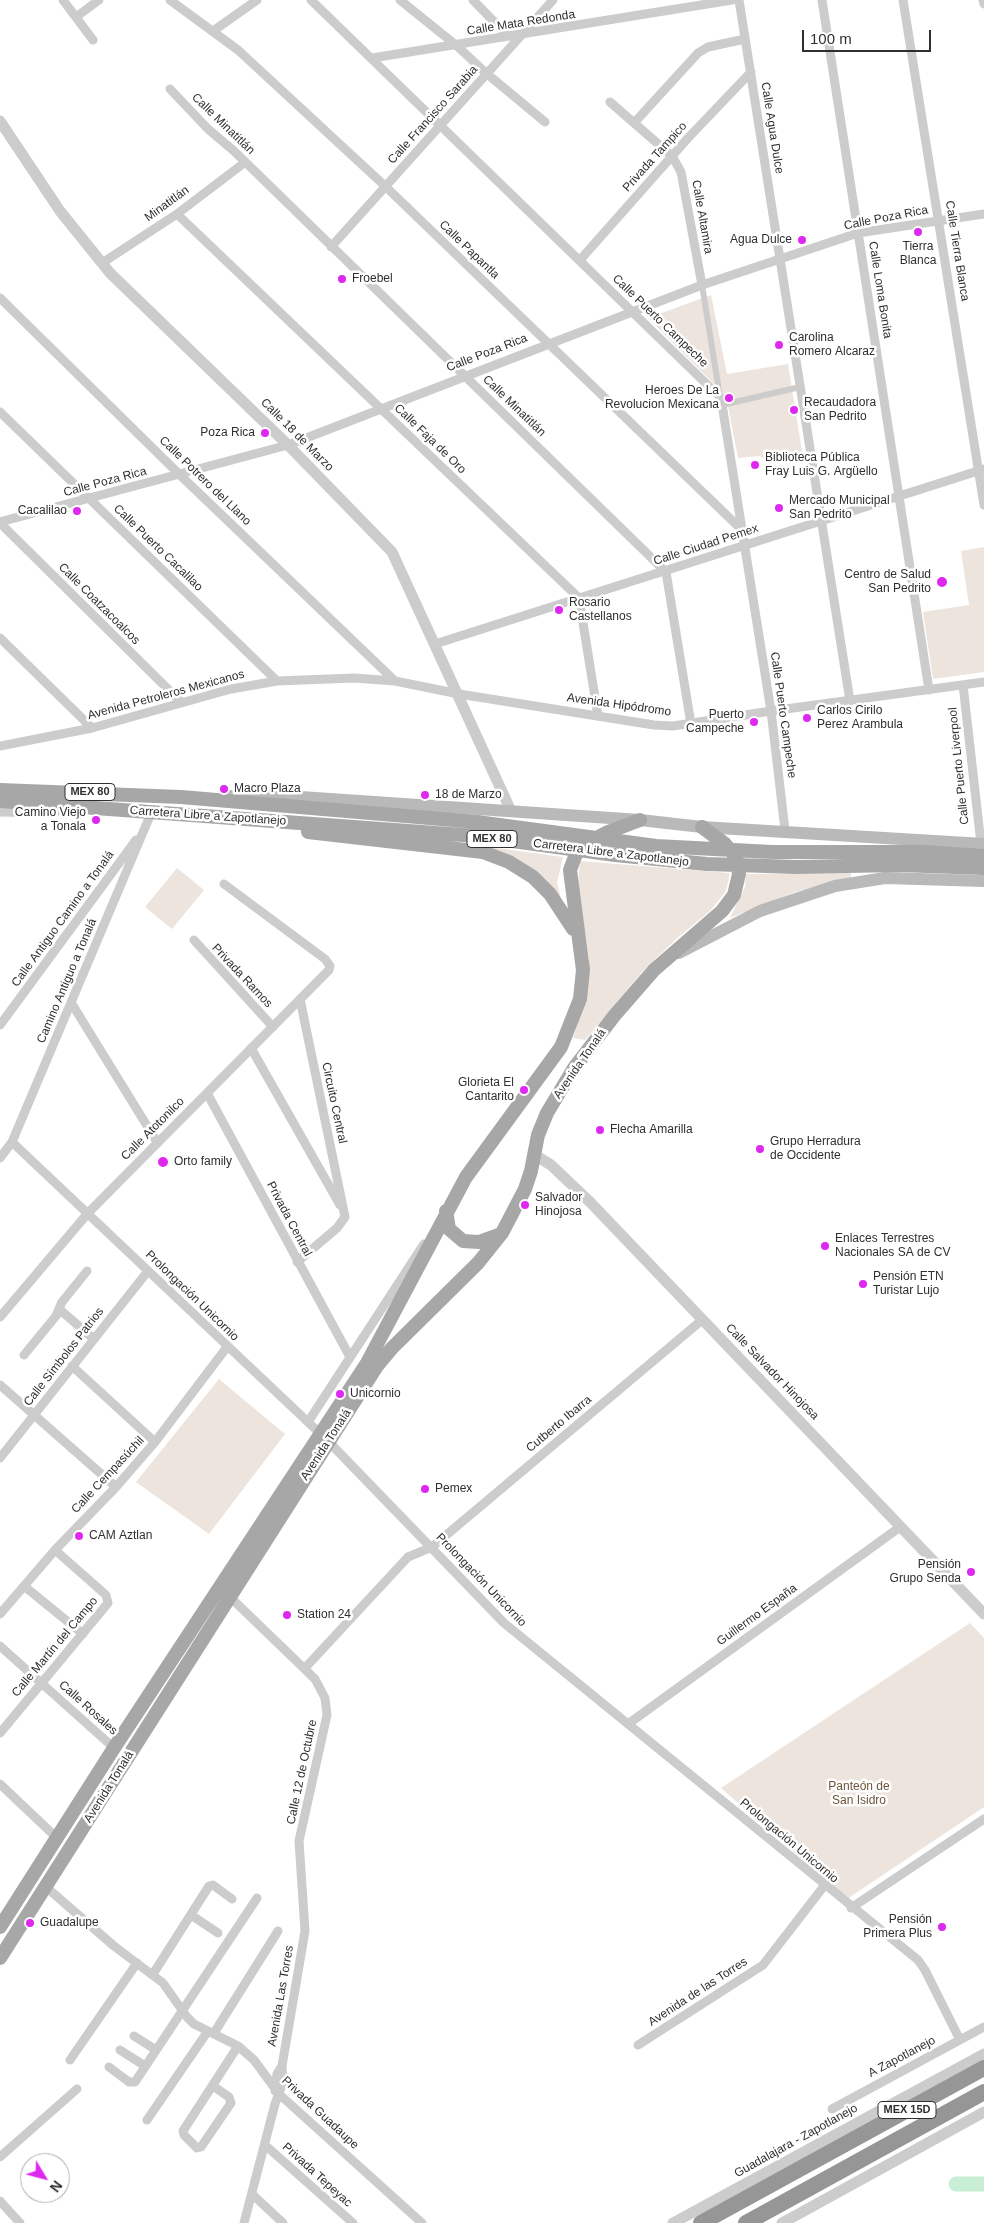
<!DOCTYPE html>
<meta charset="utf-8">
<style>
body{margin:0}
#map{position:relative;width:984px;height:2223px;overflow:hidden;background:#fff;font-family:Helvetica,sans-serif}
canvas{display:block}
.north{position:absolute;left:20px;top:2153px;width:50px;height:50px;box-sizing:border-box;background:#fff;border:1px solid #acacac;border-radius:50%;rotate:127deg;font-size:14px;font-weight:700;line-height:20px;text-align:center;color:#2f2f2f}
.north::after{content:'';display:block;margin:auto;width:18px;height:22px;background:#de28f0;clip-path:polygon(50% 0,100% 100%,50% 72%,0 100%)}
.scale{position:absolute;left:802px;top:30px;width:129px;height:22px;box-sizing:border-box;border:2px solid #2f2f2f;border-top:0;padding-left:6px;font-size:15px;line-height:18px;white-space:nowrap;color:#2f2f2f;-webkit-text-stroke:4px #fff;paint-order:stroke}
</style>
<div id="map">
<canvas width="984" height="2223"></canvas>
<div class="north">N</div>
<div class="scale">100 m</div>
</div>
<script>
const c = document.querySelector('canvas').getContext('2d');
c.lineJoin = 'round';
function fillPath(path, color) { c.fillStyle = color; c.fill(path, 'evenodd'); }
const poly = rows => new Path2D(rows.map(r => 'M' + r).join(''));
function stroke(path, color, width, dash) { c.strokeStyle = color; c.lineWidth = width; c.lineCap = dash ? 'butt' : 'round'; c.setLineDash(dash || []); c.stroke(path); }
function drawText(font, color, halo, rows, align = 'center') {
  c.font = font + ' Helvetica,sans-serif'; c.lineWidth = 5; c.setLineDash([]); c.textBaseline = 'middle'; c.strokeStyle = halo; c.fillStyle = color; for (const [text, x, y, turn = 0] of rows) {
    c.save(); c.translate(x, y); c.rotate((+turn || 0) * Math.PI / 180); c.textAlign = isNaN(turn) ? turn : align; if (halo) c.strokeText(text, 0, 0); c.fillText(text, 0, 0); c.restore();
  }
}
fillPath(poly([
 [711,295,727,374,788,364,803,458,768,463,760,456,738,458,726,396,648,318],
 [984,547,984,672,933,679,923,612,969,605,961,551],
 [489,847,563,857,557,882,561,899,488,850],
 [580,861,730,873,726,891,710,911,676,939,642,972,585,1040,573,1038,586,998,589,958,578,885],
 [177,868,204,890,172,929,145,907],
 [851,873,851,878,795,892,730,918,745,887,746,874],
 [219,1379,285,1434,209,1534,136,1482],
 [970,1623,984,1638,984,1807,847,1899,721,1788]
]), '#ede4dd');
stroke(poly([
 [956,2184,984,2184]
]), '#c8eed6', 15);
stroke(poly([
 [702,285,720,397],
 [722,405,800,387]
]), '#ccc', 6);
stroke(poly([
 [63,0,93,40],
 [170,0,238,50,385,186,741,529],
 [311,0,721,398,771,711,785,830],
 [400,0,457,46,486,73,545,122],
 [473,0,508,36],
 [739,0,850,701],
 [822,0,929,690],
 [903,0,984,505],
 [983,0,984,4],
 [76,17,99,0],
 [213,31,257,0],
 [372,58,732,0],
 [170,89,208,129,234,151,666,572,691,724],
 [610,102,672,156,681,172,702,285],
 [634,123,698,53,708,47,745,39],
 [177,214,579,598,598,716],
 [331,247,553,0],
 [580,260,688,138,751,72],
 [102,263,177,214,244,163],
 [0,298,180,475,395,681],
 [0,412,277,681],
 [0,522,288,445,702,285,858,233,984,214],
 [0,523,181,702],
 [0,638,92,728],
 [435,644,984,469],
 [963,685,981,844],
 [0,746,92,728,231,689,277,681,354,678,395,681,459,694,654,725,673,726,771,711,984,682],
 [0,812,52,813,66,808],
 [194,940,273,1027],
 [72,1004,157,1142],
 [0,1025,136,840],
 [251,1048,340,1205],
 [207,1093,350,1357],
 [12,1142,328,1441,504,1623,918,1960,925,1970,960,2040],
 [0,1158,12,1142,152,811],
 [297,1262,337,1228,345,1217,300,999],
 [59,1309,94,1339],
 [0,1317,88,1213,329,970,330,966,325,959,224,884],
 [24,1355,56,1316,62,1302,87,1271],
 [72,1366,155,1442],
 [0,1385,116,1487],
 [308,1422,424,1244],
 [0,1458,148,1271],
 [24,1586,83,1634],
 [229,1596,315,1679,325,1698,327,1715,299,1841,305,1931,282,2066,283,2082,275,2104,244,2223],
 [0,1614,55,1550,116,1487,155,1442,227,1347],
 [0,1646,114,1748],
 [305,1668,408,1557,432,1547,702,1320],
 [628,1724,900,1527],
 [0,1733,108,1603,106,1595,55,1550],
 [0,1784,57,1838],
 [46,1887,114,1946,163,1983,187,2017,194,2024,238,2046,254,2060,279,2094,422,2223],
 [851,1908,984,1819],
 [191,1915,218,1933],
 [153,1974,209,1886,213,1885,232,1899],
 [214,2033,278,1931],
 [134,2036,156,2050],
 [638,2045,763,1965,824,1886],
 [120,2050,145,2066],
 [70,2060,137,1963],
 [109,2067,129,2082,135,2082,257,1898],
 [213,2086,229,2097,231,2103,201,2147,197,2148,184,2135,183,2131,238,2046],
 [275,2091,277,2074,282,2066],
 [832,2109,984,2027],
 [147,2120,208,2031],
 [265,2145,353,2223],
 [0,2157,77,2089],
 [252,2194,283,2223],
 [0,2201,20,2223]
]), '#ccc', 9);
stroke(poly([
 [0,121,60,211,110,273,288,445,392,552,511,811],
 [535,1155,551,1165,590,1202,984,1614],
 [673,2223,984,2054],
 [782,2223,984,2112]
]), '#ccc', 11);
stroke(poly([
 [228,796,271,795,640,820,702,827,984,844],
 [679,953,760,911,835,886,885,878,984,881]
]), '#b9b9b9', 12);
stroke(poly([
 [0,790,181,797,477,822,656,846,772,852,924,852,984,856],
 [0,801,476,836,615,855,707,864,796,867,899,865,984,868],
 [308,832,483,852,509,862,533,877,550,894,573,929],
 [446,1211,449,1229,463,1241,479,1242,501,1234],
 [0,1927,114,1748,367,1363,466,1177,561,1047,580,999,583,970,570,870,576,854,587,843,608,832,640,820],
 [0,1958,377,1366,392,1348,478,1263,502,1233,525,1189,531,1171,538,1135,547,1113,574,1068,614,1016,654,970,722,911,734,895,739,874,736,857,725,844,702,827]
]), '#a7a7a7', 14);
stroke(poly([
 [701,2223,984,2068],
 [746,2223,984,2092]
]), '#969696', 16);
for (const [x, y, r, color] of [
 [918,232,5,"#de28f0"],
 [802,240,5,"#de28f0"],
 [342,279,5,"#de28f0"],
 [779,345,5,"#de28f0"],
 [729,398,5,"#de28f0"],
 [794,410,5,"#de28f0"],
 [265,433,5,"#de28f0"],
 [755,465,5,"#de28f0"],
 [779,508,5,"#de28f0"],
 [77,511,5,"#de28f0"],
 [942,582,6,"#de28f0"],
 [559,610,5,"#de28f0"],
 [807,718,5,"#de28f0"],
 [754,722,5,"#de28f0"],
 [224,789,5,"#de28f0"],
 [425,795,5,"#de28f0"],
 [96,820,5,"#de28f0"],
 [524,1090,5,"#de28f0"],
 [600,1130,5,"#de28f0"],
 [760,1149,5,"#de28f0"],
 [163,1162,6,"#de28f0"],
 [525,1205,5,"#de28f0"],
 [825,1246,5,"#de28f0"],
 [863,1284,5,"#de28f0"],
 [340,1394,5,"#de28f0"],
 [425,1489,5,"#de28f0"],
 [79,1536,5,"#de28f0"],
 [971,1572,5,"#de28f0"],
 [287,1615,5,"#de28f0"],
 [30,1923,5,"#de28f0"],
 [942,1927,5,"#de28f0"]
]) { const dot = new Path2D(); dot.arc(x, y, r, 0, 2 * Math.PI); c.fillStyle = color; c.fill(dot); stroke(dot, '#fff', 2); }
for (const [x, y, w] of [
 [90,792,50],
 [492,839,50],
 [907,2110,58]
]) { const box = new Path2D(); box.roundRect(x - w / 2, y - 8.5, w, 17, 4); c.fillStyle = '#fff'; c.fill(box); stroke(box, '#2f2f2f', 1); }
drawText('bold 11px', '#2f2f2f', null, [
 ["MEX 80",90,792],
 ["MEX 80",492,839],
 ["MEX 15D",907,2110]
]);
drawText('12px', '#2f2f2f', '#fff', [
 ["Calle Mata Redonda",521,23,-9],
 ["Calle Francisco Sarabia",433,115,-48],
 ["Calle Minatitlán",223,124,44],
 ["Calle Agua Dulce",772,128,81],
 ["Privada Tampico",655,157,-48],
 ["Minatitlán",167,204,-36],
 ["Calle Altamira",702,217,80],
 ["Calle Poza Rica",886,218,-11],
 ["Calle Papantla",469,250,44],
 ["Calle Tierra Blanca",957,251,81],
 ["Calle Loma Bonita",880,290,81],
 ["Calle Puerto Campeche",660,321,44],
 ["Calle Poza Rica",487,353,-21],
 ["Calle Minatitlán",514,406,44],
 ["Calle 18 de Marzo",297,435,45],
 ["Calle Faja de Oro",430,439,44],
 ["Calle Potrero del Llano",205,481,44],
 ["Calle Poza Rica",105,482,-15],
 ["Calle Ciudad Pemex",706,545,-18],
 ["Calle Puerto Cacalilao",158,548,44],
 ["Calle Coatzacoalcos",99,604,45],
 ["Avenida Petroleros Mexicanos",166,695,-15],
 ["Avenida Hipódromo",619,705,8],
 ["Calle Puerto Campeche",783,715,82],
 ["Calle Puerto Liverpool",959,766,-96],
 ["Carretera Libre a Zapotlanejo",208,816,4],
 ["Carretera Libre a Zapotlanejo",611,853,7],
 ["Calle Antiguo Camino a Tonalá",63,919,-54],
 ["Privada Ramos",242,976,47],
 ["Camino Antiguo a Tonalá",67,981,-67],
 ["Avenida Tonalá",580,1064,-55],
 ["Circuito Central",334,1103,78],
 ["Calle Atotonilco",153,1129,-45],
 ["Privada Central",289,1219,62],
 ["Prolongación Unicornio",192,1296,44],
 ["Calle Símbolos Patrios",64,1357,-52],
 ["Calle Salvador Hinojosa",772,1372,46],
 ["Cutberto Ibarra",559,1424,-40],
 ["Avenida Tonalá",326,1445,-57],
 ["Calle Cempasúchil",108,1475,-47],
 ["Prolongación Unicornio",481,1580,46],
 ["Guillermo España",757,1615,-36],
 ["Calle Martín del Campo",55,1647,-50],
 ["Calle Rosales",88,1708,42],
 ["Calle 12 de Octubre",302,1772,-78],
 ["Avenida Tonalá",109,1787,-58],
 ["Prolongación Unicornio",789,1841,40],
 ["Avenida de las Torres",698,1992,-33],
 ["Avenida Las Torres",281,1996,-80],
 ["A Zapotlanejo",902,2057,-28],
 ["Privada Guadaupe",320,2113,43],
 ["Guadalajara - Zapotlanejo",796,2141,-29],
 ["Privada Tepeyac",317,2175,42]
]);
drawText('12px', '#2f2f2f', '#fff', [
 ["Agua Dulce",792,240,"right"],
 ["Tierra",918,247,"center"],
 ["Blanca",918,261,"center"],
 ["Froebel",352,279],
 ["Carolina",789,338],
 ["Romero Alcaraz",789,352],
 ["Heroes De La",719,391,"right"],
 ["Revolucion Mexicana",719,405,"right"],
 ["Recaudadora",804,403],
 ["San Pedrito",804,417],
 ["Poza Rica",255,433,"right"],
 ["Biblioteca Pública",765,458],
 ["Fray Luis G. Argüello",765,472],
 ["Mercado Municipal",789,501],
 ["San Pedrito",789,515],
 ["Cacalilao",67,511,"right"],
 ["Centro de Salud",931,575,"right"],
 ["San Pedrito",931,589,"right"],
 ["Rosario",569,603],
 ["Castellanos",569,617],
 ["Carlos Cirilo",817,711],
 ["Perez Arambula",817,725],
 ["Puerto",744,715,"right"],
 ["Campeche",744,729,"right"],
 ["Macro Plaza",234,789],
 ["18 de Marzo",435,795],
 ["Camino Viejo",86,813,"right"],
 ["a Tonala",86,827,"right"],
 ["Glorieta El",514,1083,"right"],
 ["Cantarito",514,1097,"right"],
 ["Flecha Amarilla",610,1130],
 ["Grupo Herradura",770,1142],
 ["de Occidente",770,1156],
 ["Orto family",174,1162],
 ["Salvador",535,1198],
 ["Hinojosa",535,1212],
 ["Enlaces Terrestres",835,1239],
 ["Nacionales SA de CV",835,1253],
 ["Pensión ETN",873,1277],
 ["Turistar Lujo",873,1291],
 ["Unicornio",350,1394],
 ["Pemex",435,1489],
 ["CAM Aztlan",89,1536],
 ["Pensión",961,1565,"right"],
 ["Grupo Senda",961,1579,"right"],
 ["Station 24",297,1615],
 ["Pensión",932,1920,"right"],
 ["Primera Plus",932,1934,"right"],
 ["Guadalupe",40,1923]
], 'left');
drawText('12px', '#6e553a', '#fff', [
 ["Panteón de",859,1787],
 ["San Isidro",859,1801]
]);
</script>
